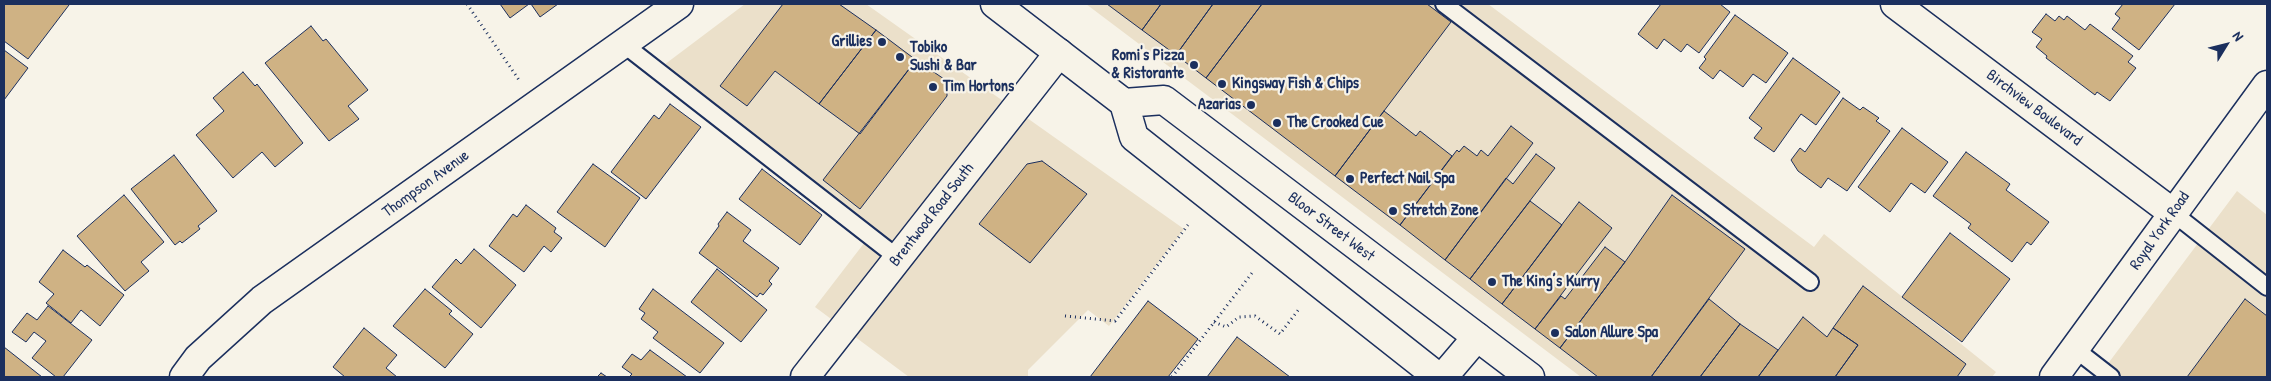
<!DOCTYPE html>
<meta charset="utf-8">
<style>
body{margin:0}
#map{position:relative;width:2271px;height:381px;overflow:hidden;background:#f7f3e8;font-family:"Patrick Hand",sans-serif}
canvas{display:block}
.frame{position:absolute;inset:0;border:5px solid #1b2f5e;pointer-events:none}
.north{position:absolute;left:2201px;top:20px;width:50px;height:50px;-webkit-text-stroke:4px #f7f3e8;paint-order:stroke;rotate:54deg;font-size:14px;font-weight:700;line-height:20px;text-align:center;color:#1b2f5e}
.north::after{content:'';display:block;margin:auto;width:18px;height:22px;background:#1b2f5e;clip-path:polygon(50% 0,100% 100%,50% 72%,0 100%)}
</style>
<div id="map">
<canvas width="2271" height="381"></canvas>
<div class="frame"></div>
<div class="north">N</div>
</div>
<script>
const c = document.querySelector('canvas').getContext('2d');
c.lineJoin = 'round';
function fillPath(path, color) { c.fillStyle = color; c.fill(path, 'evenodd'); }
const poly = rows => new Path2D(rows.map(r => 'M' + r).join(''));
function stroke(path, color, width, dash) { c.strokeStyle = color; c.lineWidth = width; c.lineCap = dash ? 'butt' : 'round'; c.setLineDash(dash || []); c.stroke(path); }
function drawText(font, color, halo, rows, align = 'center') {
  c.font = font + ' "Patrick Hand",sans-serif'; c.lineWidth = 4.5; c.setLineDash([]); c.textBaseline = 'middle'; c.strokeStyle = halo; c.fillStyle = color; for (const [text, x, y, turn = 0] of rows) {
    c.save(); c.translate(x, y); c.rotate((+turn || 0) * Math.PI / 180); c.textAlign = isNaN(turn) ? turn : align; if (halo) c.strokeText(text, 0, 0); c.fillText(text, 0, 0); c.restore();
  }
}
fillPath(poly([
 [745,4,866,4,1184,229,1109,326,1088,310,1028,370,1028,377,909,377,815,307,868,238,652,74],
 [1086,4,1488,4,1814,247,1824,234,1996,372,1992,377,1581,377],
 [2237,191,2267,215,2267,377,2098,377]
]), '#ebe0ca');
const building = poly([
 [4,4,68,4,69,5,28,59,4,41,4,4],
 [500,4,529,4,510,18,500,4],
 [531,4,558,4,540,17,531,4],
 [783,4,839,4,876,30,819,104,775,71,747,106,720,86,783,4],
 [1107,4,1161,4,1142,30,1107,4],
 [1161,4,1213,4,1176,55,1142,30,1161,4],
 [1213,4,1262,4,1206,78,1176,55,1213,4],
 [1262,4,1427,4,1451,22,1335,176,1206,78,1262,4],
 [1661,4,1720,4,1730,12,1699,53,1687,44,1681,52,1664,39,1657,49,1638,34,1661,4],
 [2123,4,2175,4,2139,50,2112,29,2120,18,2115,14,2123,4],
 [2046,14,2055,21,2059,16,2064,20,2067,16,2085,30,2090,24,2133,56,2128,62,2136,68,2110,101,2097,92,2095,95,2046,58,2047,56,2036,47,2042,39,2032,32,2046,14],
 [1735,15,1788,53,1766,83,1753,74,1743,87,1720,70,1713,79,1699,68,1706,59,1704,57,1735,15],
 [311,26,323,41,326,39,368,90,348,106,359,119,329,141,265,63,311,26],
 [876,30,916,60,860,134,819,104,876,30],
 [4,50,28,68,4,100,4,50],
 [1793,58,1840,92,1816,125,1801,114,1774,152,1754,138,1762,128,1749,118,1793,58],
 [916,60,947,81,947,96,860,209,823,180,916,60],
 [243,72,255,86,257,84,303,143,275,167,262,152,233,178,196,135,224,111,213,98,243,72],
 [1843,98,1860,110,1863,107,1879,118,1876,121,1890,131,1847,191,1828,178,1821,188,1798,171,1791,160,1800,148,1805,152,1843,98],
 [670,104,701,127,646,199,611,172,654,115,659,119,670,104],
 [1384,111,1416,136,1420,131,1452,156,1400,225,1335,176,1384,111],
 [1511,126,1533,143,1445,260,1400,225,1457,150,1459,152,1464,146,1477,156,1481,150,1488,156,1511,126],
 [1902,128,1948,162,1925,193,1911,183,1890,212,1858,187,1902,128],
 [1966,152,2010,184,2006,190,2049,222,2031,245,2027,242,2012,262,1968,228,1971,224,1933,196,1966,152],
 [1536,154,1555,168,1470,279,1445,260,1506,178,1513,184,1536,154],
 [174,155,217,211,198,226,200,229,182,243,180,241,175,245,131,189,174,155],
 [1042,161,1087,194,1030,263,979,224,1027,164,1042,161],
 [593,164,640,198,605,247,557,212,593,164],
 [762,169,822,215,800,245,739,199,762,169],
 [124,195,164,242,141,262,149,271,125,291,77,236,124,195],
 [1672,195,1745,249,1651,377,1598,377,1560,348,1625,262,1672,195],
 [1530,201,1562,225,1502,304,1470,279,1530,201],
 [1579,202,1612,228,1535,329,1502,304,1579,202],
 [526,205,556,228,554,232,562,238,551,252,544,246,524,272,489,246,513,214,517,217,526,205],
 [727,212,751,230,743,241,779,268,769,281,772,284,763,295,760,293,757,297,699,253,719,226,718,224,727,212],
 [1950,233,2010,279,1962,342,1902,297,1950,233],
 [1605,247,1625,262,1560,348,1535,329,1561,296,1565,299,1605,247],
 [474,249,516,285,481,328,432,287,456,259,461,264,474,249],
 [63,250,85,267,87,265,124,295,100,326,81,310,71,323,46,303,54,294,39,282,63,250],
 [717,269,767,310,741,342,691,302,717,269],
 [1863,286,1966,364,1957,377,1835,377,1858,345,1833,328,1863,286],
 [425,289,452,311,449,314,473,334,445,368,393,326,425,289],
 [653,289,724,343,700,373,653,338,658,332,641,319,645,313,639,309,653,289],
 [1709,299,1740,324,1700,377,1651,377,1709,299],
 [2245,299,2267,316,2267,377,2187,377,2245,299],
 [1148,301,1198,339,1168,377,1090,377,1148,301],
 [48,306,92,340,63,377,56,377,32,358,46,341,34,332,26,342,12,332,27,313,37,320,48,306],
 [1803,317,1827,337,1833,328,1858,345,1835,377,1758,377,1803,317],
 [1740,324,1778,350,1758,377,1700,377,1740,324],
 [364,328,397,355,386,368,397,377,345,377,333,367,364,328],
 [1237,337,1290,377,1207,377,1237,337],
 [4,347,42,377,4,377,4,347],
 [650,350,687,377,629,377,632,374,622,367,632,354,641,360,650,350],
 [601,373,607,377,597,377,601,373]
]);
fillPath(building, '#cfb284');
stroke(building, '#1b2f5e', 1);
const service = poly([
 [1444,4,1810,282],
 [622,43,898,258],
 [2173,213,2267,287],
 [2075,349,2111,377]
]);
const minor = poly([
 [1895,4,2173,213],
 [184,377,198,358,262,300,679,4],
 [805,377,1059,53],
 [1443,377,1477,337]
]);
const secondary = poly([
 [2054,377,2267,85]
]);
const primary = poly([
 [995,4,1124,103,1134,137,1438,377],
 [1124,103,1164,100,1530,377]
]);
stroke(service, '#1b2f5e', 20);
stroke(minor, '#1b2f5e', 31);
stroke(secondary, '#1b2f5e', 31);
stroke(primary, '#1b2f5e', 31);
stroke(poly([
 [467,4,519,80],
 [1065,316,1115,321,1188,225],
 [1214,322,1226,327,1239,317,1255,316,1280,334,1299,309],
 [1172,377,1252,273]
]), '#1b2f5e', 3, [1, 4]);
stroke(service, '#f7f3e8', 16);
stroke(minor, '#f7f3e8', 28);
stroke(secondary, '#f7f3e8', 28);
stroke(primary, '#f7f3e8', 28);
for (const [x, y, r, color] of [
 [882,42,5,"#1b2f5e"],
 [900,57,5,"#1b2f5e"],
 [1194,65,5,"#1b2f5e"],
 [1222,84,5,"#1b2f5e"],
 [933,87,5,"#1b2f5e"],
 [1251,105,5,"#1b2f5e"],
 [1277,123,5,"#1b2f5e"],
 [1350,179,5,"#1b2f5e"],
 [1393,211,5,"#1b2f5e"],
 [1492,282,5,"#1b2f5e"],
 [1555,333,5,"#1b2f5e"]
]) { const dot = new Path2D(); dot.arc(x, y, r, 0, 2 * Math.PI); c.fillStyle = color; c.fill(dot); stroke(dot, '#f7f3e8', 2); }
drawText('bold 16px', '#1b2f5e', '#f7f3e8', [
 ["Grillies",872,42,"right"],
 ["Tobiko",910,48],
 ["Sushi & Bar",910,66],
 ["Romi's Pizza",1184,56,"right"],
 ["& Ristorante",1184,74,"right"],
 ["Kingsway Fish & Chips",1232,84],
 ["Tim Hortons",943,87],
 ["Azarias",1241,105,"right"],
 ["The Crooked Cue",1287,123],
 ["Perfect Nail Spa",1360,179],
 ["Stretch Zone",1403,211],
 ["The King’s Kurry",1502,282],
 ["Salon Allure Spa",1565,333]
], 'left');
drawText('16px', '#1b2f5e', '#f7f3e8', [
 ["Birchview Boulevard",2034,108,37],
 ["Thompson Avenue",426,184,-36],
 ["Brentwood Road South",932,215,-52],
 ["Bloor Street West",1331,227,37],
 ["Royal York Road",2160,231,-55]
]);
</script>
